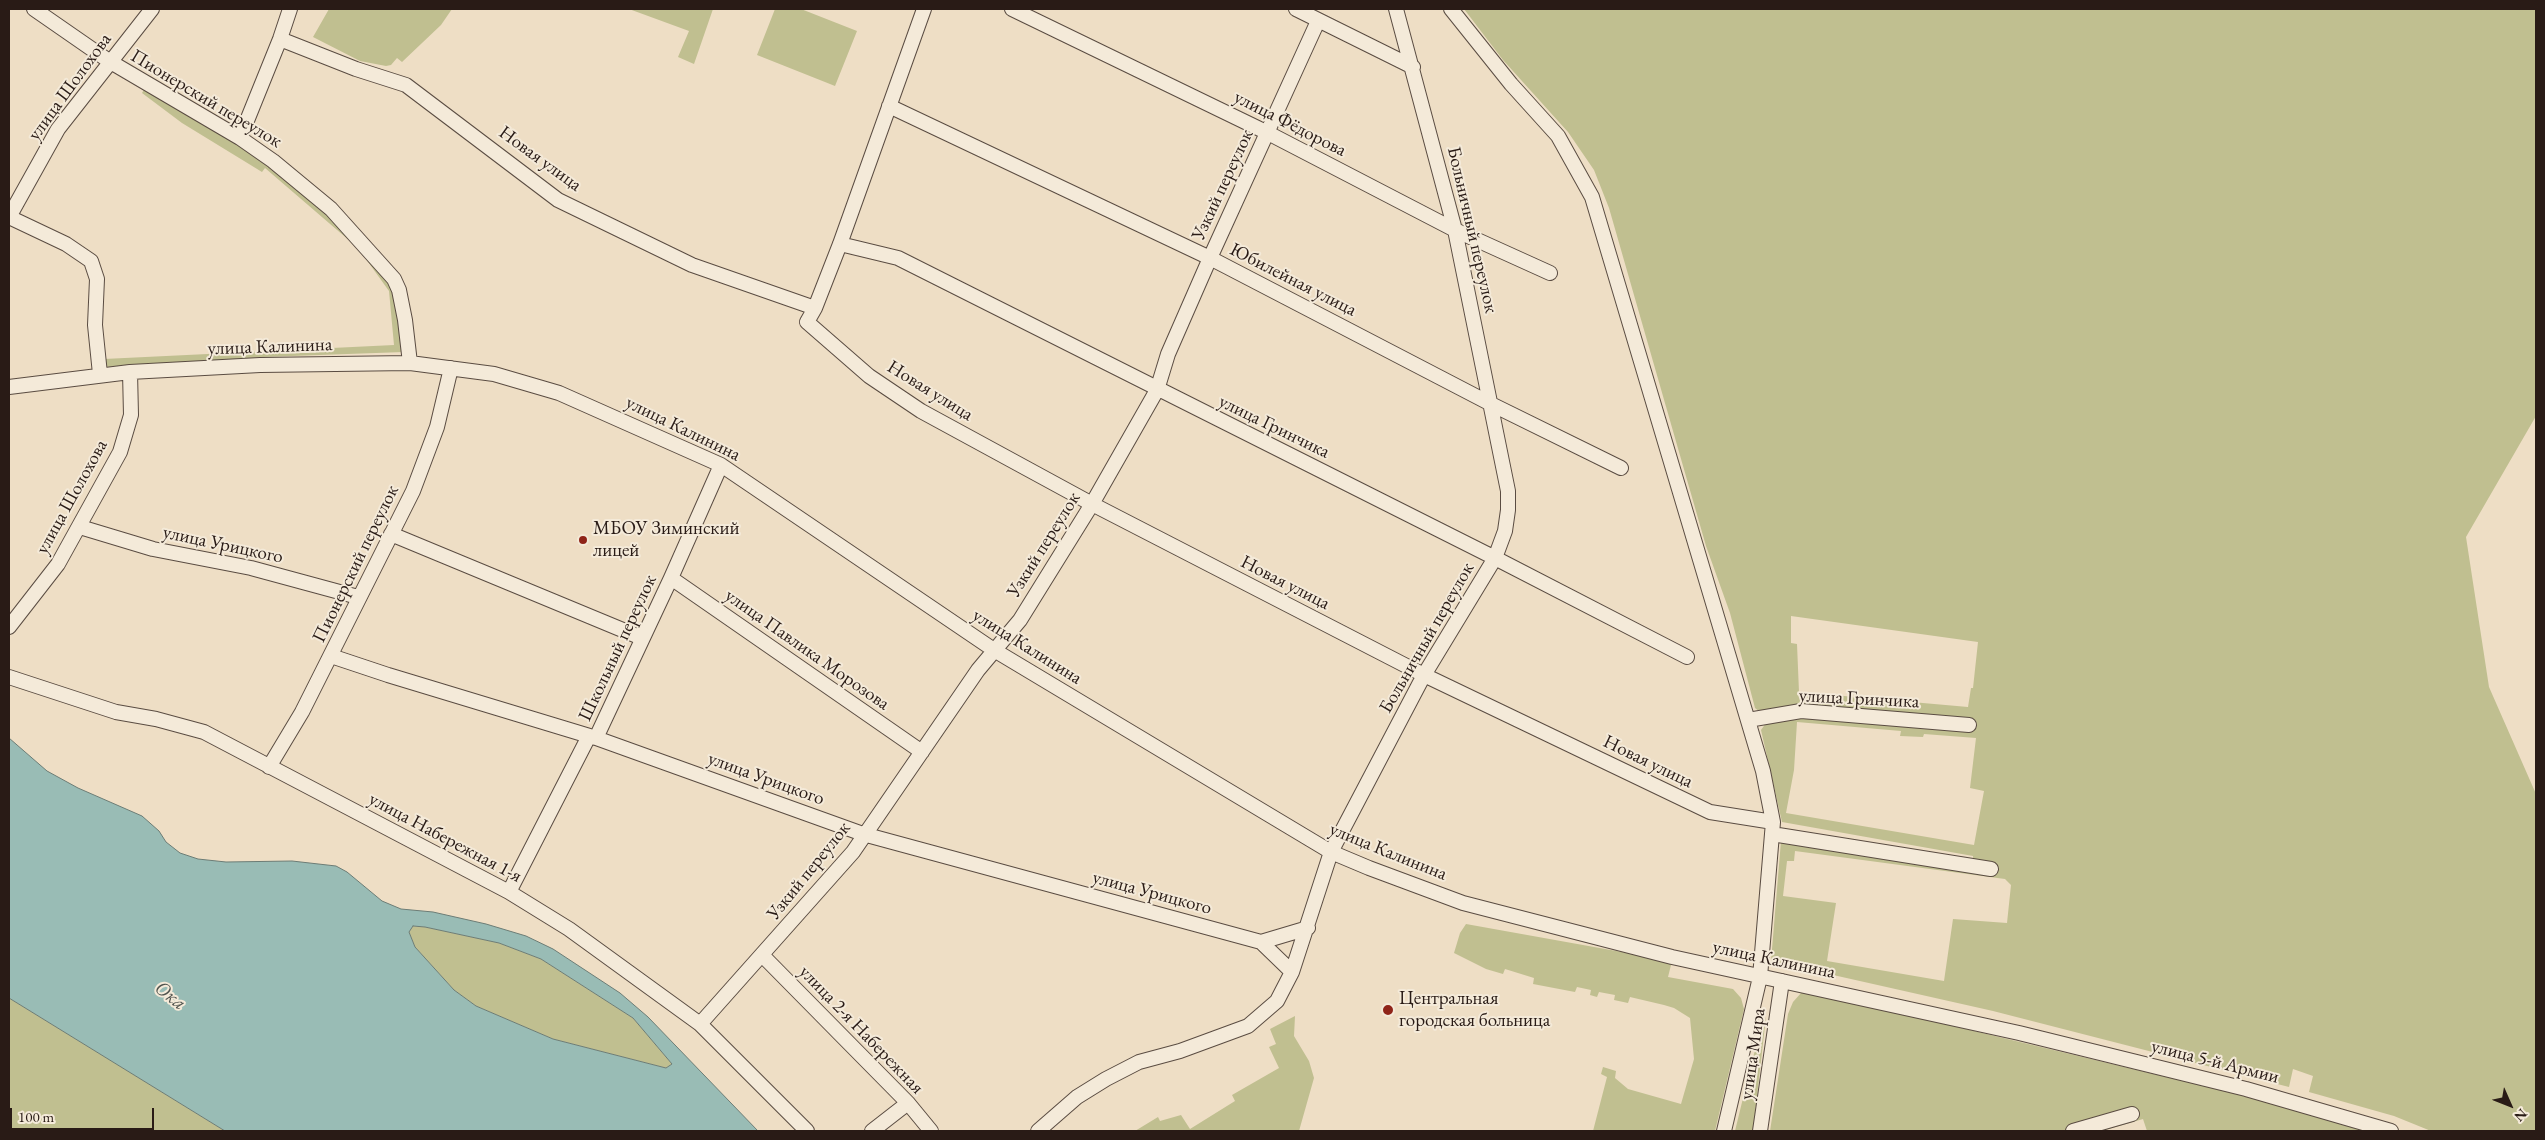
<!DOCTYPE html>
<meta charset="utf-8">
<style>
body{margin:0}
#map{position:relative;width:2545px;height:1140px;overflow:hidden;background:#eedec5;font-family:"EB Garamond",serif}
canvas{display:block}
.frame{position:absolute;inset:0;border:10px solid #291b16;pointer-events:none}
.north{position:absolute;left:2485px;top:1080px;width:50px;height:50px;-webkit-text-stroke:4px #f4ead9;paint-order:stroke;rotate:134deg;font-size:14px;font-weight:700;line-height:20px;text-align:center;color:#291b16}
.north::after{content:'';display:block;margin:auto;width:18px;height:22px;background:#291b16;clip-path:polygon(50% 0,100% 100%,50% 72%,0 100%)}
.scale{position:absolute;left:10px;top:1108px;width:144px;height:22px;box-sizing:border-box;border:2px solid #291b16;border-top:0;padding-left:6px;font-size:15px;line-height:18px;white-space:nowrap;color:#291b16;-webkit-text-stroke:4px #f4ead9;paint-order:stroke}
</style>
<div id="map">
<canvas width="2545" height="1140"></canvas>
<div class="frame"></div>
<div class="north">N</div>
<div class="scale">100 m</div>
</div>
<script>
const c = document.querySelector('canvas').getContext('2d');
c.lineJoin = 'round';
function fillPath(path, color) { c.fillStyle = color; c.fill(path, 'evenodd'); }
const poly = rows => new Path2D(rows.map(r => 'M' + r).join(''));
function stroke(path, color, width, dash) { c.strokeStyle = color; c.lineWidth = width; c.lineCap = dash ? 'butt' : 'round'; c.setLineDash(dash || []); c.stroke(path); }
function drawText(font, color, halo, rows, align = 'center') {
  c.font = font + ' "EB Garamond",serif'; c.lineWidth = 4; c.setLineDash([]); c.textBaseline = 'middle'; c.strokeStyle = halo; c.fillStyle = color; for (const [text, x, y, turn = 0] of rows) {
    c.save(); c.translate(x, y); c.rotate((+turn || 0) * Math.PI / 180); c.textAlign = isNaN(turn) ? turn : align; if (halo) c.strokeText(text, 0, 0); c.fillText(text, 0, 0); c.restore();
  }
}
fillPath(poly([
 [329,9,452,9,441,25,402,62,397,58,391,65,386,66,360,61,313,37],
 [629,9,713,9,694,64,678,57,689,31],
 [775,9,801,9,857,31,835,86,757,55],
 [1464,9,2536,9,2536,416,2466,537,2489,687,2536,794,2536,1131,2431,1131,2394,1116,2309,1092,2313,1076,2293,1069,2289,1087,1993,1011,1771,961,1781,841,1973,866,1973,856,1782,822,1761,730,1766,723,1760,712,1755,708,1730,613,1706,546,1609,208,1594,170,1568,132,1503,60],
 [1791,616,1978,642,1973,688,1971,688,1968,707,1799,692,1797,644,1791,643],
 [1797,722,1901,731,1900,736,1923,737,1924,734,1976,738,1970,788,1984,791,1974,845,1786,813,1794,770],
 [1795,851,2005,879,2011,885,2007,923,1953,919,1944,981,1827,961,1836,903,1783,896,1787,861,1794,861],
 [145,88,270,165,334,219,361,248,394,290,404,352,263,357,110,368,106,366,104,359,394,345,389,291,358,248,265,168,262,172,182,123,142,93],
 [1466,924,1672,961,1668,977,1733,989,1741,998,1744,1009,1715,1131,1593,1131,1607,1077,1601,1074,1603,1067,1616,1071,1615,1078,1628,1089,1681,1104,1694,1059,1690,1018,1674,1008,1664,1005,1630,997,1628,1003,1614,1000,1615,995,1599,992,1597,997,1590,995,1591,990,1577,987,1575,992,1533,984,1534,978,1505,969,1503,974,1486,969,1454,953,1460,933],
 [413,926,425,927,499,943,541,959,633,1018,672,1064,666,1068,553,1039,476,1006,454,990,415,947,409,932],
 [1807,991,2283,1105,2375,1131,2147,1131,2143,1119,2102,1131,1770,1131,1788,1014,1793,1002,1801,993],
 [9,998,92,1049,225,1131,9,1131],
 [1295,1016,1294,1036,1309,1061,1314,1078,1299,1131,1135,1131,1158,1117,1160,1121,1181,1115,1190,1129,1235,1101,1232,1095,1279,1068,1269,1047,1276,1044,1270,1029],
 [1766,1017,1753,1131,1735,1131,1753,1057]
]), '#c0bf90');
const water = poly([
 [9,738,47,771,78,788,142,816,159,831,166,842,180,853,198,859,226,862,292,861,336,866,347,872,382,901,401,909,433,912,486,924,526,936,553,949,620,993,648,1017,758,1131,225,1131,9,998,9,738],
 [413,926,425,927,499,943,541,959,633,1018,672,1064,666,1068,553,1039,476,1006,454,990,415,947,409,932,413,926]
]);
fillPath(water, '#99bcb5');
stroke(water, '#6c7c75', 1);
const minor = poly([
 [34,9,109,61,240,138,273,161,331,209,394,279,399,290,405,320,410,363],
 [924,9,840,244,815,308,807,322,869,376,921,411,1092,504,1424,675,1710,812,1773,822],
 [1012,9,1268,133,1455,230,1550,273],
 [1296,9,1413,67],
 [1451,9,1511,84,1558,136,1592,197,1763,771,1773,822,1760,977,1724,1131],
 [280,39,356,69,406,85,558,200,692,265,815,308],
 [889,106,1210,258,1491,404,1621,468],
 [240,138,280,39,290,9],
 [9,217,58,129,152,9],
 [9,217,66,244,91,261,97,279,95,325,100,374],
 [840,244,898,258,1495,558,1687,657],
 [9,387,130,372,260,365,410,363,494,374,559,393,721,465,994,650,1331,852,1369,868,1463,903,1672,957,2019,1033,2246,1089,2391,1131],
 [80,527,153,549,251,568,358,597],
 [391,534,642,638],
 [671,578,922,752],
 [9,627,58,564,120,452,131,415,130,372],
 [331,656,388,675,596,738,863,834,1261,942,1308,928],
 [9,677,116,712,156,719,204,732,509,892,569,929,700,1024,807,1131],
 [1748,720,1801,711,1969,725],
 [596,738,671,578,721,465],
 [269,767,302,712,413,491,437,427,451,368],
 [1772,834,1991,869],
 [509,892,589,736],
 [1261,942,1292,972],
 [763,956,908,1103,931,1131],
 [700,1024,853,852,978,670,1020,620,1092,504,1157,390,1168,354,1210,258,1318,21],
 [872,1131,908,1103],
 [1038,1131,1077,1097,1106,1079,1139,1062,1180,1051,1248,1026,1277,1001,1292,972,1331,852,1424,675,1495,558,1505,531,1508,510,1508,491,1455,230,1396,9],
 [1760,1131,1782,981],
 [2073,1131,2132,1114]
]);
stroke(minor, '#5a4c42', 16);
stroke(minor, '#f4ead9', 14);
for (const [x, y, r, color] of [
 [583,540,5,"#8f2418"],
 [1388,1010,6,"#8f2418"]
]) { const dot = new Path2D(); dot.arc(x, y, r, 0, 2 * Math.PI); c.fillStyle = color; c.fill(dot); stroke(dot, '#f4ead9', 2); }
drawText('19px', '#291b16', '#f4ead9', [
 ["улица Шолохова",70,87,-54],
 ["Пионерский переулок",206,99,31],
 ["улица Фёдорова",1290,124,27],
 ["Новая улица",540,159,36],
 ["Узкий переулок",1223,185,-65],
 ["Больничный переулок",1472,230,77],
 ["Юбилейная улица",1293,280,27],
 ["улица Калинина",270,347,-2],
 ["Новая улица",930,391,32],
 ["улица Гринчика",1274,427,26],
 ["улица Калинина",683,429,26],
 ["улица Шолохова",72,497,-61],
 ["улица Урицкого",223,545,12],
 ["Узкий переулок",1044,545,-58],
 ["Пионерский переулок",356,564,-64],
 ["Новая улица",1285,583,27],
 ["Больничный переулок",1427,638,-60],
 ["улица Калинина",1027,647,32],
 ["Школьный переулок",618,648,-65],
 ["улица Павлика Морозова",807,650,35],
 ["улица Гринчика",1859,699,3],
 ["Новая улица",1648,762,26],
 ["улица Урицкого",766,779,20],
 ["улица Набережная 1-я",445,838,28],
 ["улица Калинина",1388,852,22],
 ["Узкий переулок",809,871,-51],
 ["улица Урицкого",1152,893,15],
 ["улица Калинина",1774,960,12],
 ["улица 2-я Набережная",861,1030,46],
 ["улица Мира",1753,1054,-82],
 ["улица 5-й Армии",2215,1062,14]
]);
drawText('19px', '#291b16', '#f4ead9', [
 ["МБОУ Зиминский",593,529],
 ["лицей",593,551],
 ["Центральная",1399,999],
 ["городская больница",1399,1021]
], 'left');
drawText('italic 20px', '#50534e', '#f4ead9', [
 ["Ока",170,996,38]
]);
</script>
